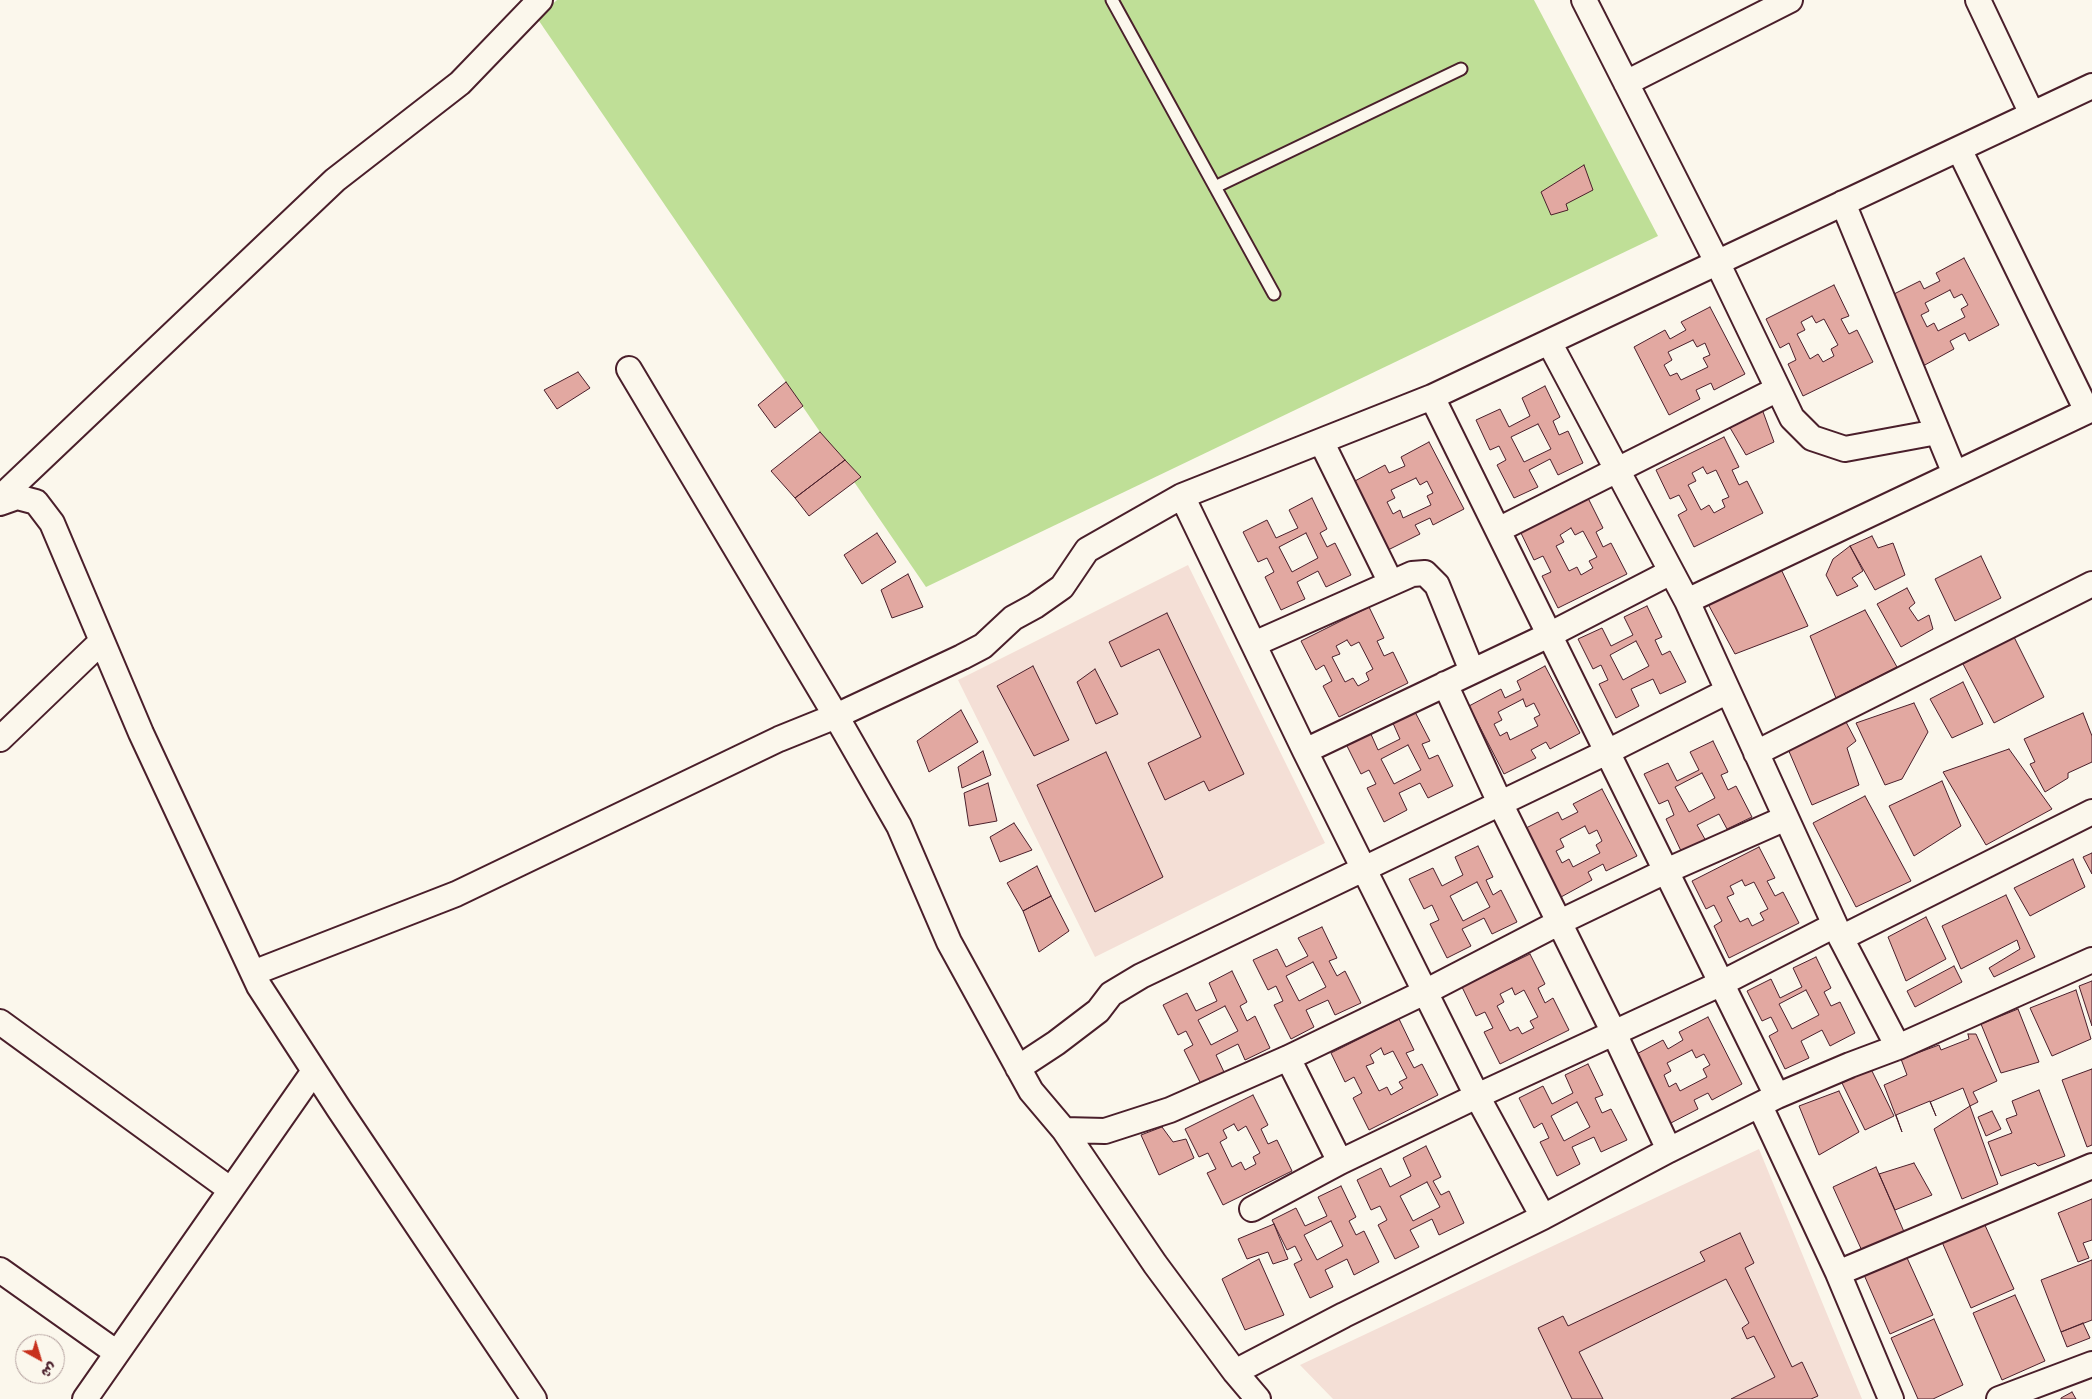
<!DOCTYPE html>
<meta charset="utf-8">
<style>
body{margin:0}
#map{position:relative;width:2092px;height:1399px;overflow:hidden;background:#fbf7ec;font-family:Pangolin,"Playpen Sans Arabic",sans-serif}
canvas{display:block}
.north{position:absolute;left:15px;top:1334px;width:50px;height:50px;box-sizing:border-box;background:#fbf7ec;border:1px solid #b4a19f;border-radius:50%;rotate:141deg;font-size:14px;font-weight:700;line-height:20px;text-align:center;color:#4a1f2b}
.north::after{content:'';display:block;margin:auto;width:18px;height:22px;background:#c8321e;clip-path:polygon(50% 0,100% 100%,50% 72%,0 100%)}
</style>
<div id="map">
<canvas width="2092" height="1399"></canvas>
<div class="north">ش</div>
</div>
<script>
const c = document.querySelector('canvas').getContext('2d');
c.lineJoin = 'round';
function fillPath(path, color) { c.fillStyle = color; c.fill(path, 'evenodd'); }
const poly = rows => new Path2D(rows.map(r => 'M' + r).join(''));
function stroke(path, color, width, dash) { c.strokeStyle = color; c.lineWidth = width; c.lineCap = dash ? 'butt' : 'round'; c.setLineDash(dash || []); c.stroke(path); }
fillPath(poly([
 [1188,565,1325,843,1095,957,958,680],
 [1759,1149,1862,1399,1333,1399,1300,1365]
]), '#f4dfd6');
fillPath(poly([
 [557,0,1534,0,1658,236,926,587,537,18]
]), '#bfdf97');
const building = poly([
 [1584,165,1593,190,1566,204,1568,210,1551,215,1541,192,1584,165],
 [1964,258,1999,325,1969,341,1965,333,1950,341,1954,349,1923,366,1888,297,1920,281,1924,289,1940,281,1936,273,1964,258],
 [1950,290,1954,298,1962,294,1968,305,1961,309,1965,317,1938,331,1934,323,1927,327,1921,315,1929,311,1925,303,1950,290],
 [1834,285,1849,316,1841,319,1849,334,1857,330,1873,362,1803,396,1788,364,1796,360,1789,343,1780,348,1766,319,1834,285],
 [1812,316,1816,323,1824,319,1838,345,1831,349,1834,356,1823,362,1818,354,1810,359,1797,334,1805,330,1801,322,1812,316],
 [1710,307,1745,374,1714,390,1711,383,1696,390,1700,399,1669,415,1634,347,1665,330,1670,339,1686,330,1681,322,1710,307],
 [1693,340,1697,347,1705,343,1710,355,1703,358,1708,367,1681,380,1677,373,1670,376,1664,365,1672,360,1668,352,1693,340],
 [578,372,590,388,557,409,544,390,578,372],
 [786,382,803,406,775,428,758,405,786,382],
 [1545,386,1560,417,1553,421,1559,435,1568,431,1583,463,1558,475,1550,459,1529,470,1538,487,1514,498,1497,465,1506,460,1499,446,1490,450,1476,420,1500,409,1509,427,1530,416,1522,398,1545,386],
 [1538,424,1551,449,1524,462,1511,437,1538,424],
 [1762,409,1774,442,1746,455,1729,426,1762,409],
 [820,432,845,460,795,498,771,471,820,432],
 [1724,437,1739,467,1732,470,1739,485,1747,481,1763,513,1694,547,1678,515,1687,510,1679,495,1670,499,1656,470,1724,437],
 [1703,467,1707,474,1716,470,1729,497,1722,500,1725,507,1714,513,1709,505,1701,510,1688,485,1696,481,1692,473,1703,467],
 [1429,442,1464,509,1433,525,1430,518,1415,525,1420,534,1388,550,1353,482,1385,465,1389,473,1405,466,1401,457,1429,442],
 [1416,478,1420,485,1427,481,1433,493,1427,496,1431,505,1403,518,1400,510,1393,514,1387,502,1395,498,1391,490,1416,478],
 [845,460,861,477,809,516,795,498,845,460],
 [1312,498,1327,529,1320,533,1327,547,1335,543,1351,575,1326,587,1318,571,1297,582,1305,599,1281,610,1265,577,1274,572,1267,558,1258,562,1243,532,1267,520,1276,538,1298,528,1289,510,1312,498],
 [1306,533,1318,558,1292,572,1279,547,1306,533],
 [1588,498,1603,528,1596,532,1603,547,1611,543,1627,574,1558,608,1542,576,1551,572,1543,556,1534,560,1520,531,1588,498],
 [1571,528,1575,535,1583,531,1597,557,1589,561,1593,568,1581,575,1577,567,1569,571,1556,546,1564,542,1560,535,1571,528],
 [877,533,896,562,862,584,844,555,877,533],
 [1872,536,1878,548,1893,543,1905,575,1875,590,1850,546,1872,536],
 [1850,546,1863,571,1852,578,1858,586,1837,596,1826,575,1833,559,1850,546],
 [1981,556,2001,598,1955,621,1935,579,1981,556],
 [1780,567,1808,626,1735,654,1708,604,1780,567],
 [908,574,923,607,892,618,881,590,908,574],
 [1907,588,1915,603,1909,608,1918,621,1929,615,1933,629,1901,647,1877,604,1907,588],
 [1647,606,1662,637,1655,640,1662,655,1670,651,1686,682,1660,694,1653,679,1631,689,1639,706,1616,718,1599,684,1608,680,1601,665,1593,669,1578,639,1602,628,1611,646,1633,635,1624,617,1647,606],
 [1636,641,1649,666,1623,680,1610,655,1636,641],
 [1369,607,1384,638,1377,641,1384,656,1393,652,1408,683,1339,717,1323,686,1332,681,1324,665,1316,670,1301,641,1369,607],
 [1347,640,1351,646,1359,642,1373,669,1366,673,1369,680,1358,686,1353,678,1345,682,1332,657,1340,654,1336,646,1347,640],
 [1865,610,1897,667,1836,698,1810,636,1865,610],
 [1167,613,1244,774,1209,791,1204,781,1165,800,1148,763,1201,737,1159,649,1121,667,1109,642,1167,613],
 [2014,637,2044,697,1994,723,1963,664,2014,637],
 [1033,666,1069,740,1034,756,997,686,1033,666],
 [1545,666,1580,733,1550,749,1546,742,1531,750,1536,758,1504,774,1469,706,1501,689,1505,698,1521,690,1517,681,1545,666],
 [1523,699,1526,707,1534,703,1540,715,1534,718,1538,726,1510,740,1507,732,1500,736,1494,724,1502,720,1498,712,1523,699],
 [1095,669,1118,714,1096,724,1077,682,1095,669],
 [1963,682,1983,724,1952,738,1930,699,1963,682],
 [1914,703,1928,732,1902,779,1885,785,1856,723,1914,703],
 [961,710,978,742,929,772,917,741,961,710],
 [1414,710,1430,741,1422,744,1429,759,1438,755,1453,786,1428,798,1420,783,1399,793,1407,810,1384,822,1367,788,1376,784,1369,770,1361,774,1346,744,1370,732,1378,750,1400,739,1392,721,1414,710],
 [1408,745,1421,770,1394,784,1381,759,1408,745],
 [2083,713,2092,736,2092,762,2068,773,2068,778,2045,792,2030,764,2035,762,2024,739,2083,713],
 [1846,722,1856,741,1847,748,1859,785,1812,805,1788,749,1846,722],
 [1713,741,1728,772,1721,775,1728,790,1736,786,1752,817,1727,829,1719,814,1697,825,1706,841,1682,853,1666,819,1674,815,1668,800,1659,804,1644,774,1668,763,1677,781,1699,770,1690,752,1713,741],
 [1702,773,1715,798,1689,812,1675,787,1702,773],
 [2009,749,2052,809,1986,845,1943,772,2009,749],
 [983,751,991,775,962,788,958,767,983,751],
 [1106,752,1163,877,1095,912,1037,785,1106,752],
 [1942,781,1961,826,1914,856,1889,806,1942,781],
 [988,783,997,821,969,826,964,793,988,783],
 [1602,789,1637,856,1606,871,1603,864,1588,872,1592,880,1561,897,1526,828,1558,812,1562,820,1578,812,1573,804,1602,789],
 [1585,826,1589,834,1597,830,1602,841,1596,845,1600,853,1573,867,1569,859,1562,863,1556,851,1564,847,1560,839,1585,826],
 [1865,796,1911,881,1856,907,1813,823,1865,796],
 [1014,823,1032,850,1000,862,990,837,1014,823],
 [1478,846,1493,877,1486,880,1493,895,1501,890,1517,922,1492,934,1484,918,1462,929,1471,946,1447,958,1430,924,1439,920,1432,905,1424,909,1409,879,1433,868,1442,886,1463,875,1455,857,1478,846],
 [1477,882,1490,907,1463,921,1450,896,1477,882],
 [1759,847,1775,878,1767,881,1775,896,1783,892,1799,923,1729,958,1714,926,1722,921,1714,905,1706,909,1692,881,1759,847],
 [1742,880,1745,886,1754,882,1768,909,1760,913,1764,920,1752,926,1748,918,1740,922,1727,897,1734,894,1730,886,1742,880],
 [2092,853,2092,874,2083,857,2092,853],
 [2073,859,2085,887,2030,916,2014,888,2073,859],
 [1037,866,1051,896,1023,911,1007,883,1037,866],
 [2006,895,2035,957,1994,977,1989,968,2020,949,2017,940,1961,969,1942,926,2006,895],
 [1051,896,1069,931,1039,952,1023,911,1051,896],
 [1926,917,1946,959,1906,981,1888,937,1926,917],
 [1322,927,1337,958,1329,961,1337,976,1345,971,1361,1003,1335,1015,1328,1000,1306,1010,1314,1027,1291,1039,1274,1005,1283,1001,1276,986,1268,990,1253,960,1277,949,1286,967,1308,956,1298,938,1322,927],
 [1313,962,1326,987,1299,1001,1286,976,1313,962],
 [1530,954,1545,984,1538,988,1545,1003,1553,998,1569,1030,1500,1064,1484,1032,1493,1028,1485,1012,1476,1016,1462,987,1530,954],
 [1512,988,1515,995,1524,990,1538,1017,1530,1021,1534,1028,1522,1034,1518,1027,1510,1031,1497,1006,1504,1002,1500,994,1512,988],
 [1816,957,1831,988,1824,992,1831,1006,1840,1002,1855,1033,1830,1046,1822,1030,1801,1041,1809,1058,1785,1069,1769,1036,1778,1031,1771,1017,1762,1021,1747,991,1771,979,1780,998,1802,987,1793,968,1816,957],
 [1806,990,1819,1015,1792,1029,1779,1004,1806,990],
 [1954,966,1962,982,1915,1007,1907,991,1954,966],
 [1232,971,1247,1002,1240,1006,1247,1021,1255,1016,1270,1048,1245,1060,1238,1044,1216,1055,1224,1072,1201,1084,1184,1050,1193,1045,1186,1031,1178,1035,1163,1005,1187,993,1196,1011,1217,1001,1209,983,1232,971],
 [1225,1006,1238,1031,1211,1045,1198,1020,1225,1006],
 [2092,981,2092,1026,2079,986,2092,981],
 [2076,990,2091,1039,2052,1056,2030,1008,2076,990],
 [2018,1009,2039,1062,2001,1073,1981,1024,2018,1009],
 [1708,1017,1742,1084,1712,1100,1708,1093,1694,1100,1698,1109,1667,1125,1631,1057,1663,1040,1668,1049,1683,1040,1679,1032,1708,1017],
 [1692,1050,1696,1058,1704,1054,1710,1065,1703,1069,1707,1077,1680,1091,1676,1083,1669,1087,1664,1075,1671,1071,1667,1063,1692,1050],
 [1399,1019,1414,1050,1406,1053,1414,1068,1422,1064,1438,1095,1369,1130,1353,1098,1362,1093,1354,1077,1345,1082,1331,1053,1399,1019],
 [1381,1048,1384,1055,1393,1051,1407,1078,1399,1082,1403,1088,1391,1095,1387,1087,1379,1091,1366,1066,1374,1063,1370,1055,1381,1048],
 [1968,1034,1976,1034,1997,1081,1973,1092,1978,1102,1970,1106,1963,1088,1930,1102,1936,1116,1930,1101,1896,1115,1902,1132,1884,1085,1907,1075,1901,1059,1939,1045,1941,1050,1969,1039,1968,1034],
 [1588,1064,1603,1095,1595,1098,1602,1113,1611,1109,1627,1140,1601,1152,1594,1137,1572,1147,1580,1164,1557,1176,1540,1142,1549,1138,1542,1123,1534,1128,1519,1098,1543,1086,1552,1104,1573,1093,1565,1075,1588,1064],
 [1577,1102,1590,1127,1564,1141,1551,1116,1577,1102],
 [1871,1069,1894,1116,1865,1130,1842,1083,1871,1069],
 [2092,1069,2092,1145,2087,1147,2062,1080,2092,1069],
 [2039,1090,2065,1156,2038,1166,2035,1163,2001,1176,1988,1142,2012,1133,2006,1119,2017,1115,2012,1101,2039,1090],
 [1839,1091,1859,1132,1819,1155,1799,1106,1839,1091],
 [1253,1095,1268,1125,1261,1129,1268,1144,1277,1140,1292,1171,1223,1205,1207,1173,1216,1169,1208,1153,1199,1157,1185,1129,1253,1095],
 [1234,1124,1238,1131,1246,1126,1260,1153,1253,1157,1256,1164,1245,1170,1241,1162,1232,1167,1220,1142,1227,1138,1223,1130,1234,1124],
 [1970,1106,1998,1184,1962,1199,1934,1129,1970,1106],
 [1992,1111,2001,1129,1986,1136,1978,1117,1992,1111],
 [1162,1127,1173,1142,1186,1139,1194,1158,1159,1175,1141,1135,1162,1127],
 [1426,1146,1441,1177,1433,1181,1441,1195,1449,1191,1464,1223,1439,1235,1432,1219,1410,1230,1419,1247,1395,1259,1378,1225,1387,1220,1380,1206,1371,1210,1357,1180,1381,1168,1390,1187,1411,1176,1403,1158,1426,1146],
 [1427,1182,1440,1207,1413,1221,1400,1196,1427,1182],
 [1914,1163,1932,1195,1895,1210,1879,1174,1914,1163],
 [1876,1167,1905,1234,1863,1253,1833,1187,1876,1167],
 [1341,1186,1356,1217,1349,1221,1356,1235,1364,1231,1379,1262,1354,1275,1347,1259,1325,1270,1333,1287,1310,1298,1294,1264,1302,1260,1295,1246,1287,1250,1272,1220,1296,1208,1305,1226,1327,1216,1318,1197,1341,1186],
 [1331,1221,1343,1246,1317,1260,1304,1235,1331,1221],
 [2092,1199,2092,1240,2083,1243,2089,1258,2078,1262,2058,1213,2092,1199],
 [1984,1223,2014,1289,1971,1308,1942,1242,1984,1223],
 [1274,1224,1288,1259,1273,1264,1268,1252,1247,1259,1238,1239,1274,1224],
 [1740,1233,1754,1263,1745,1268,1792,1367,1802,1362,1818,1396,1811,1399,1731,1399,1775,1377,1754,1336,1747,1339,1742,1328,1749,1323,1726,1279,1579,1352,1603,1399,1572,1399,1538,1328,1563,1316,1568,1326,1705,1261,1700,1252,1740,1233],
 [1903,1249,1933,1315,1890,1334,1861,1268,1903,1249],
 [1259,1259,1284,1315,1245,1330,1222,1279,1259,1259],
 [2092,1260,2092,1320,2061,1332,2041,1280,2092,1260],
 [2015,1295,2045,1361,2002,1380,1973,1313,2015,1295],
 [1934,1319,1963,1385,1933,1399,1918,1399,1891,1338,1934,1319],
 [2083,1323,2090,1338,2067,1347,2061,1332,2083,1323],
 [2072,1392,2076,1399,2061,1399,2061,1398,2072,1392]
]);
fillPath(building, '#e2a8a1');
stroke(building, '#4a1f2b', 1);
const lane = poly([
 [1112,0,1274,294],
 [1215,187,1461,69]
]);
const street = poly([
 [1584,0,1717,262,1792,418,1812,438,1845,449,1937,432],
 [1978,0,2032,114],
 [1626,83,1790,0],
 [1959,149,2087,411],
 [1843,203,1955,474],
 [1549,342,1687,601,1841,938,1898,1047],
 [629,369,836,716,899,826,949,942,1031,1091,1064,1130,1155,1264,1235,1372,1258,1399],
 [1432,397,1777,1096],
 [1321,441,1391,583],
 [1182,496,1305,751,1477,1096,1543,1217],
 [0,498,335,180,460,83,540,0],
 [0,503,17,497,36,502,52,523,141,733,259,986,339,1109,534,1399],
 [1498,530,1778,389],
 [1687,601,2092,409],
 [1254,644,1412,574,1425,573,1437,585,1472,671],
 [1445,684,1500,803,1614,1033,1669,1150],
 [0,739,102,641],
 [1305,751,1549,635,1671,572],
 [1756,753,2092,584],
 [1841,938,2092,812],
 [253,973,456,894,779,739,836,716,962,657,983,646,1013,618,1035,606,1062,587,1087,550,1182,496,1432,397,2092,86],
 [0,1022,231,1190],
 [1288,1058,1340,1162],
 [1018,1068,1056,1043,1098,1011,1111,994,1141,976,1607,752,1728,691],
 [1760,1106,1838,1273,1891,1399],
 [1064,1130,1105,1131,1170,1110,1288,1058,1425,992,1560,922,1666,871,1786,818],
 [1252,1209,1340,1162,1477,1096,1722,983,1835,925],
 [0,1270,117,1353],
 [1838,1273,2092,1166],
 [1235,1372,1344,1315,1543,1217,1669,1150,1777,1096,1850,1065,1898,1047,2092,960],
 [85,1399,314,1071],
 [1999,1399,2092,1364]
]);
stroke(lane, '#4a1f2b', 15);
stroke(street, '#4a1f2b', 28);
stroke(lane, '#fbf7ec', 11);
stroke(street, '#fbf7ec', 24);
</script>
